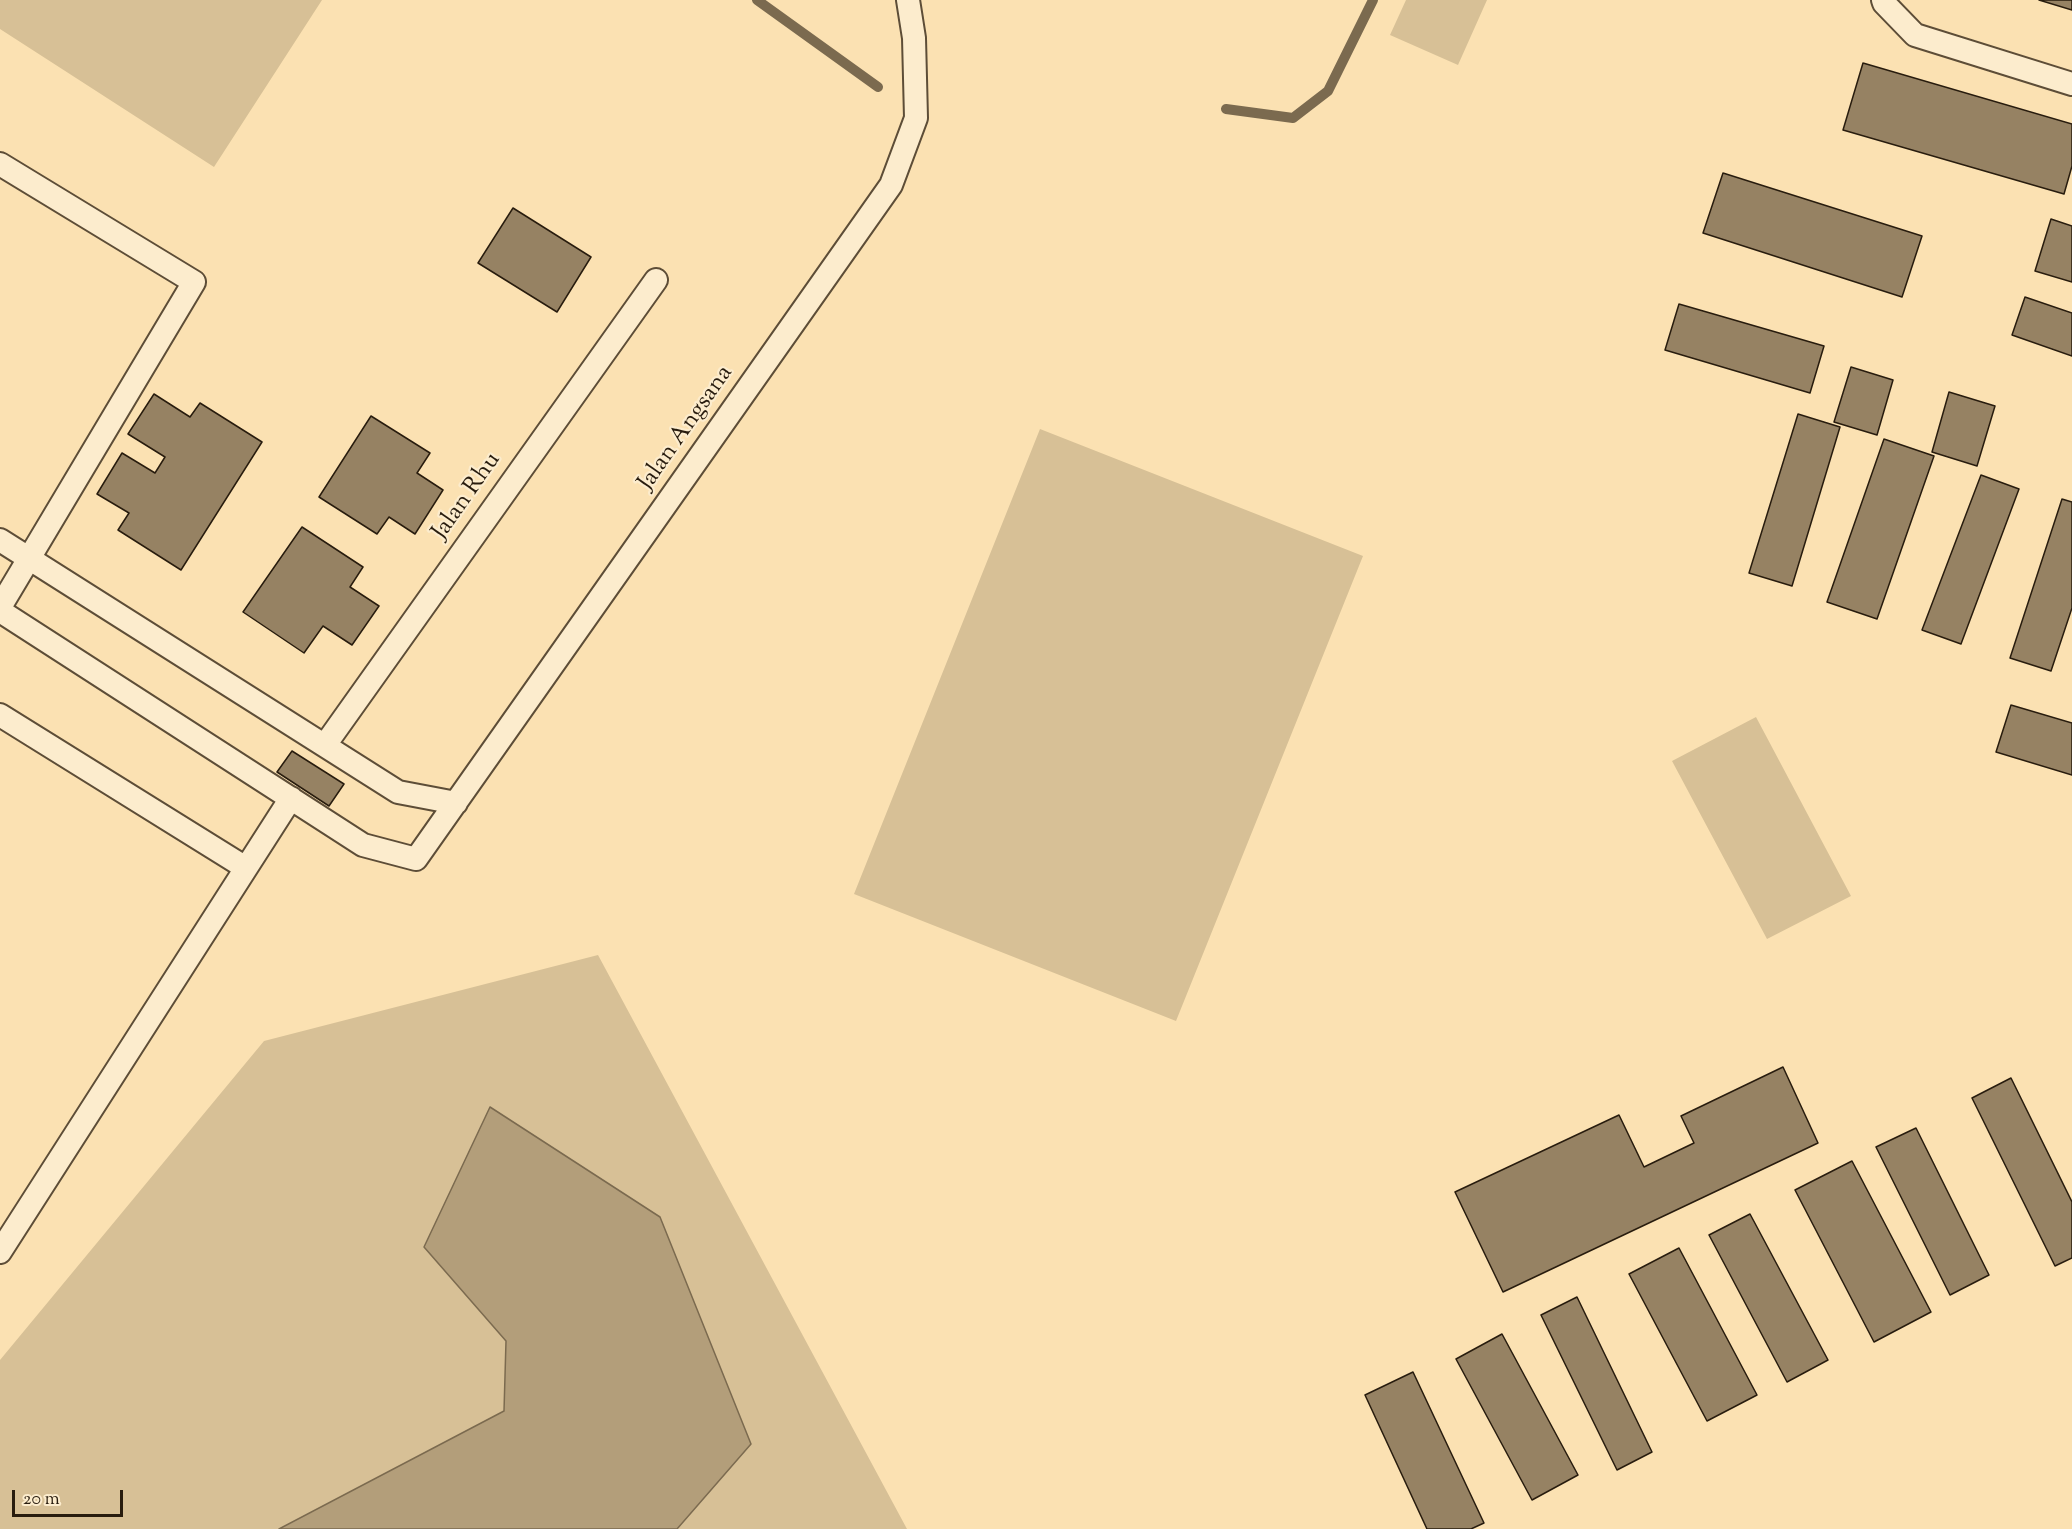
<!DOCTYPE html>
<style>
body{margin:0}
#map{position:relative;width:2072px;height:1529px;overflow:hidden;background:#fbe1b2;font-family:"Sorts Mill Goudy",serif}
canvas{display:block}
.scale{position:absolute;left:12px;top:1490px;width:111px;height:27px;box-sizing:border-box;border:3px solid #281c0e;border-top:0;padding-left:8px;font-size:18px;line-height:21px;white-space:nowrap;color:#281c0e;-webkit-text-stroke:4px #fceccd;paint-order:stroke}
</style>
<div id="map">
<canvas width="2072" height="1529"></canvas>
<div class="scale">20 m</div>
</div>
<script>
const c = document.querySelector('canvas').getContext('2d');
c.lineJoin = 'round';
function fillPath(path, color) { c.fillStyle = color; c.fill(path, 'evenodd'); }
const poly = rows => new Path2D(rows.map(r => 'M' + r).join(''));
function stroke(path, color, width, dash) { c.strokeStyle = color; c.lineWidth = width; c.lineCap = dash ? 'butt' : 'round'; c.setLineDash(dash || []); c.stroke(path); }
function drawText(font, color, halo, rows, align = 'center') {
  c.font = font + ' "Sorts Mill Goudy",serif'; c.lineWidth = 4.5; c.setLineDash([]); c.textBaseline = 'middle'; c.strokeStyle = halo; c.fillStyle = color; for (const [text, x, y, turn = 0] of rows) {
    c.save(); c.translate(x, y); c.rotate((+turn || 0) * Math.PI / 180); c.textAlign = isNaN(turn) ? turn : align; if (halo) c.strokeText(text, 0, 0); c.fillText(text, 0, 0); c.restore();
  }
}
fillPath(poly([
 [0,0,322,0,214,167,0,29],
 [1406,0,1487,0,1458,65,1390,35],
 [1040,429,1363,556,1176,1021,854,894],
 [1756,717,1851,896,1767,939,1672,761],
 [598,955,907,1529,677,1529,751,1444,424,1247,506,1341,504,1411,279,1529,0,1529,0,1360,264,1041]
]), '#d7c096');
const water = poly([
 [490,1107,660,1217,751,1444,677,1529,279,1529,504,1411,506,1341,424,1247,490,1107]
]);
fillPath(water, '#b39e7a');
stroke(water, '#7b6a4f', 1.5);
stroke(poly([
 [757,0,878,87],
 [1226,109,1293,118,1328,91,1373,0]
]), '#7b6a4f', 10);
const building = poly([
 [2039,0,2072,0,2072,10,2039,0],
 [1863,63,2072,124,2072,166,2064,194,1843,130,1863,63],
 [1723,173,1922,236,1902,297,1703,233,1723,173],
 [513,208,591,257,557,312,478,263,513,208],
 [2051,219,2072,226,2072,282,2035,271,2051,219],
 [2025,297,2072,313,2072,356,2012,335,2025,297],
 [1679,304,1824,346,1810,393,1665,350,1679,304],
 [1851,367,1893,380,1877,435,1834,422,1851,367],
 [1949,392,1995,406,1977,466,1932,452,1949,392],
 [154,394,190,417,200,403,262,442,181,570,118,530,129,513,97,494,122,453,155,473,165,457,128,434,154,394],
 [1798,414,1840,427,1792,586,1749,573,1798,414],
 [371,416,430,453,417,473,443,490,415,534,389,517,377,534,319,497,371,416],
 [1884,439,1934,456,1877,619,1827,602,1884,439],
 [1981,475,2019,489,1961,644,1922,630,1981,475],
 [2062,499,2072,502,2072,608,2051,671,2010,658,2062,499],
 [302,527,363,567,350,587,379,606,352,645,323,626,304,653,243,612,302,527],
 [2011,705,2072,723,2072,775,1996,752,2011,705],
 [292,751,344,784,329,806,277,772,292,751],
 [1783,1067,1818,1143,1503,1292,1455,1192,1619,1115,1644,1167,1694,1143,1681,1116,1783,1067],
 [2011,1078,2072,1202,2072,1258,2055,1266,1972,1098,2011,1078],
 [1916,1128,1989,1275,1950,1295,1876,1147,1916,1128],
 [1852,1161,1931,1312,1874,1342,1795,1190,1852,1161],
 [1750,1214,1828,1360,1787,1382,1709,1235,1750,1214],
 [1679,1248,1757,1395,1707,1421,1629,1274,1679,1248],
 [1577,1297,1652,1452,1617,1470,1541,1315,1577,1297],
 [1502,1334,1578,1475,1532,1500,1456,1359,1502,1334],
 [1413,1372,1484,1523,1471,1529,1427,1529,1365,1395,1413,1372]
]);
fillPath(building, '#968263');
stroke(building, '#281c0e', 1.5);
const service = poly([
 [1883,0,1884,3,1915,35,2072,84],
 [0,164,194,282,0,607],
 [0,540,398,792,456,803],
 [0,611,363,845,416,859,891,185,916,118,914,38,908,0],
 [0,715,246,868],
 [325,745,656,280],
 [0,1252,291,798]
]);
stroke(service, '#5d4d37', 26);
stroke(service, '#fceccd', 22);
drawText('24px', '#281c0e', '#fceccd', [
 ["Jalan Angsana",687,429,-55],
 ["Jalan Rhu",468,497,-55]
]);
</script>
